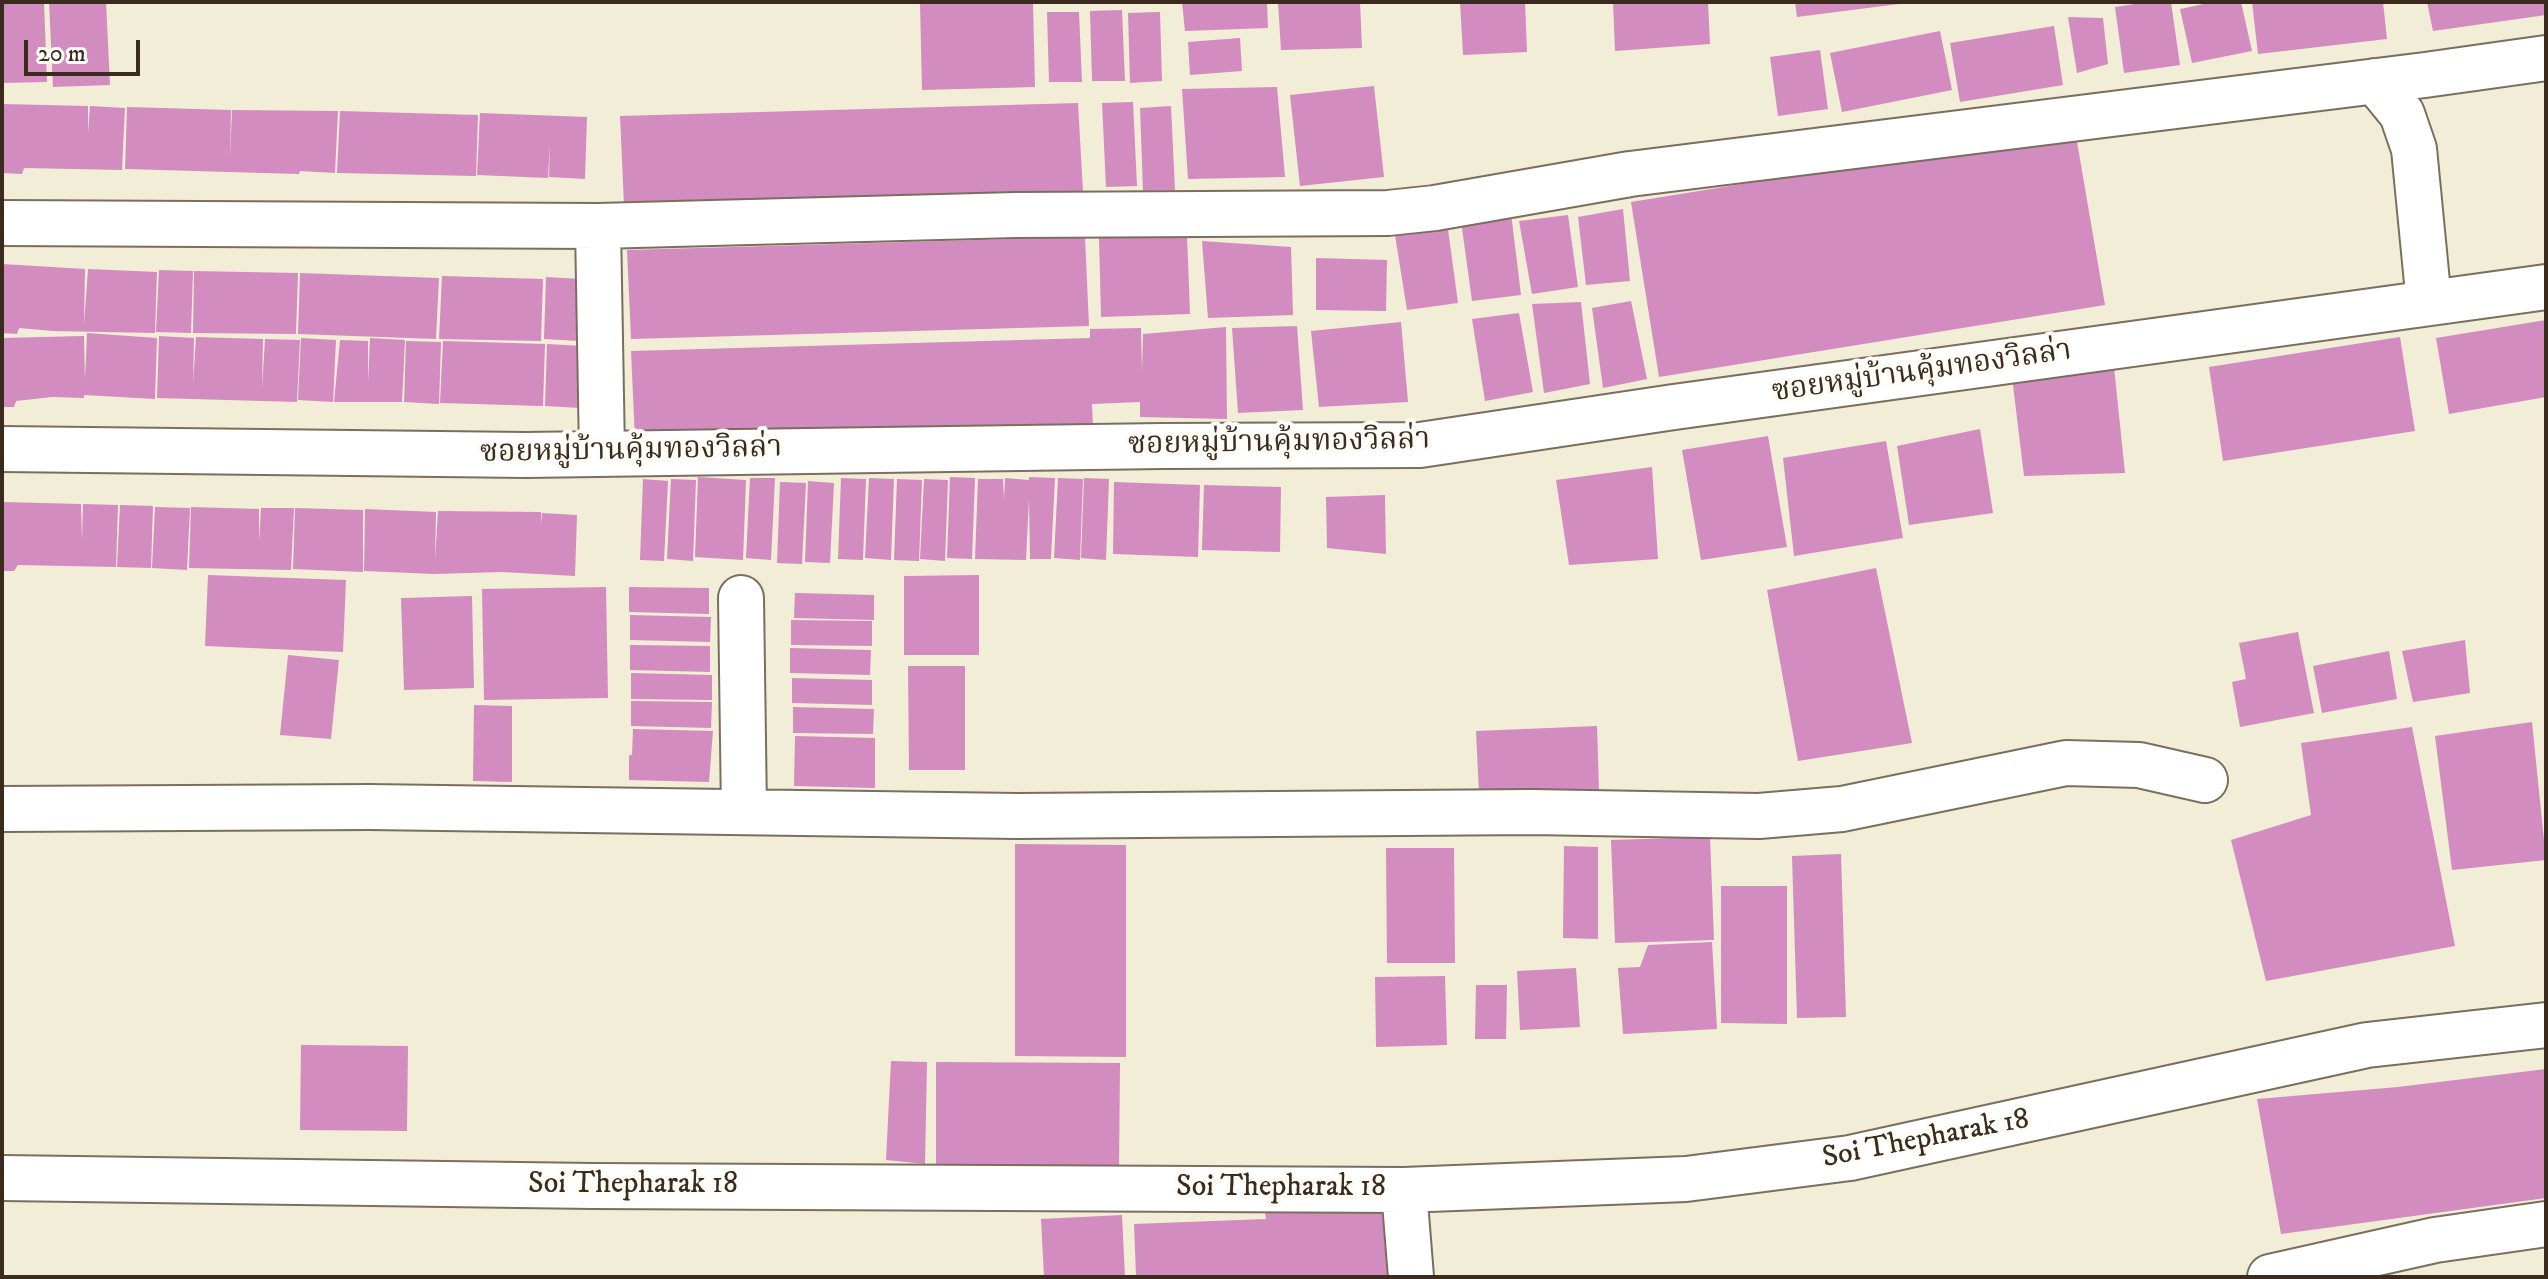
<!DOCTYPE html>
<meta charset="utf-8">
<style>
body{margin:0}
#map{position:relative;width:2548px;height:1279px;overflow:hidden;background:#f1edd7;font-family:"IM FELL DW Pica",serif}
canvas{display:block}
.frame{position:absolute;inset:0;border:4px solid #3b2a1e;pointer-events:none}
.scale{position:absolute;left:24px;top:40px;width:116px;height:36px;box-sizing:border-box;border:4px solid #3b2a1e;border-top:0;padding-left:10px;font-size:24px;line-height:28px;white-space:nowrap;color:#3b2a1e;-webkit-text-stroke:6px #fdfcf7;paint-order:stroke}
</style>
<div id="map">
<canvas width="2548" height="1279"></canvas>
<div class="frame"></div>
<div class="scale">20 m</div>
</div>
<script>
const c = document.querySelector('canvas').getContext('2d');
c.lineJoin = 'round';
function fillPath(path, color) { c.fillStyle = color; c.fill(path, 'evenodd'); }
const poly = rows => new Path2D(rows.map(r => 'M' + r).join(''));
function stroke(path, color, width, dash) { c.strokeStyle = color; c.lineWidth = width; c.lineCap = dash ? 'butt' : 'round'; c.setLineDash(dash || []); c.stroke(path); }
function drawText(font, color, halo, rows, align = 'center') {
  c.font = font + ' "IM FELL DW Pica","Noto Serif Thai",serif'; c.lineWidth = 8; c.setLineDash([]); c.textBaseline = 'middle'; c.strokeStyle = halo; c.fillStyle = color; for (const [text, x, y, turn = 0] of rows) {
    c.save(); c.translate(x, y); c.rotate((+turn || 0) * Math.PI / 180); c.textAlign = isNaN(turn) ? turn : align; if (halo) c.strokeText(text, 0, 0); c.fillText(text, 0, 0); c.restore();
  }
}
fillPath(poly([
 [2,2,44,2,47,82,2,83],
 [49,2,106,2,110,85,53,87],
 [920,2,1033,2,1035,87,922,90],
 [1182,2,1267,2,1268,28,1185,31],
 [1278,2,1360,2,1362,48,1281,50],
 [1460,2,1525,2,1527,52,1463,55],
 [1613,2,1708,2,1710,44,1615,51],
 [1795,2,1899,2,1899,4,1797,17],
 [2148,2,2171,2,2180,65,2124,73,2115,7],
 [2213,2,2241,2,2252,51,2192,63,2180,9],
 [2252,2,2383,2,2387,39,2258,54],
 [2427,2,2546,2,2546,15,2433,31],
 [1122,10,1125,81,1092,81,1090,11],
 [1047,12,1079,12,1082,82,1049,82],
 [1160,12,1162,81,1130,83,1128,13],
 [2068,17,2103,18,2108,64,2077,73],
 [2054,26,2063,85,1960,102,1950,43],
 [1940,31,1952,90,1842,112,1830,53],
 [1240,38,1242,71,1190,75,1188,42],
 [1820,50,1828,109,1778,116,1770,57],
 [1374,86,1384,177,1300,186,1290,95],
 [1277,87,1285,177,1188,179,1182,89],
 [1133,102,1137,186,1106,187,1102,103],
 [1078,103,1083,192,624,205,620,116],
 [2,104,88,106,88,133,90,106,125,108,122,170,24,168,22,174,2,173],
 [1171,106,1175,190,1143,191,1140,108],
 [127,107,231,110,230,159,232,110,338,111,335,173,300,171,299,174,125,169],
 [340,111,478,115,476,176,337,173],
 [480,113,587,117,585,179,549,177,550,142,548,178,477,175],
 [2075,130,2105,305,1659,377,1631,202],
 [1623,209,1630,281,1586,285,1578,217],
 [1511,213,1521,295,1472,301,1461,221],
 [1568,215,1578,287,1532,294,1519,221],
 [1447,222,1458,303,1407,310,1394,229],
 [1187,235,1190,314,1101,317,1099,238],
 [1085,237,1089,326,631,339,627,250],
 [1202,241,1291,247,1293,315,1208,318],
 [1316,258,1387,260,1386,311,1316,310],
 [2,264,85,269,84,325,88,269,157,272,155,333,53,331,19,328,17,334,2,333],
 [159,270,193,271,191,333,156,332],
 [194,271,298,273,296,334,193,333],
 [300,273,439,278,436,339,298,334],
 [442,276,543,279,541,341,439,339],
 [546,277,581,279,579,341,544,339],
 [1631,301,1647,379,1603,388,1592,308],
 [1581,302,1590,384,1544,393,1532,304],
 [1519,313,1533,392,1485,401,1472,319],
 [2546,320,2546,397,2449,414,2436,338],
 [1401,322,1408,402,1319,407,1311,331],
 [1297,326,1303,410,1238,413,1232,328],
 [1226,327,1227,419,1140,417,1140,402,1092,404,1093,427,635,440,631,351,1090,338,1090,329,1141,328,1142,372,1143,334],
 [87,333,157,338,155,399,84,395,84,398,52,397,16,401,14,407,2,407,2,338,84,336,85,380],
 [159,336,194,338,193,384,196,337,263,339,262,389,265,339,300,340,297,402,157,398],
 [2400,337,2415,431,2223,461,2209,367],
 [301,338,336,340,333,402,298,400],
 [370,338,405,340,402,402,334,402,340,340,368,341,368,382],
 [406,341,441,342,439,404,404,402],
 [443,341,545,344,543,406,440,403],
 [547,344,582,346,580,408,545,406],
 [2114,367,2125,473,2024,476,2012,377],
 [1980,429,1993,513,1909,525,1897,446],
 [1768,436,1787,547,1701,560,1682,450],
 [1886,441,1903,538,1794,556,1783,458],
 [1652,467,1658,559,1569,565,1556,480],
 [698,477,746,480,743,560,695,557],
 [950,477,975,478,972,559,947,558],
 [1029,477,1055,478,1051,559,1030,559,1029,499,1026,560,975,559,978,479,1003,479,1004,500,1005,478,1029,480],
 [750,478,775,478,771,560,746,558],
 [841,478,866,479,863,560,838,559],
 [869,478,894,479,891,560,865,558],
 [1058,478,1083,479,1080,560,1054,558],
 [1084,478,1109,479,1106,560,1081,558],
 [643,479,668,481,664,561,640,560],
 [671,479,696,480,693,561,667,559],
 [897,479,922,480,919,561,894,560],
 [924,479,948,480,945,561,920,559],
 [808,481,834,483,830,563,805,562],
 [780,482,806,483,802,564,777,563],
 [1114,482,1200,485,1198,557,1113,554],
 [1204,485,1281,487,1280,552,1202,550],
 [1385,495,1386,554,1327,548,1326,497],
 [2,502,81,504,82,540,83,504,118,505,116,567,18,565,14,571,2,571],
 [120,505,153,506,151,568,117,567],
 [155,507,190,508,187,570,152,568],
 [191,507,259,509,259,542,261,508,294,508,291,570,189,568],
 [295,508,363,510,363,572,293,569],
 [365,509,436,512,435,561,438,511,541,512,542,524,542,513,577,515,575,576,502,572,434,574,364,571],
 [1876,568,1912,743,1798,761,1767,590],
 [208,575,346,580,343,652,205,646],
 [979,575,979,655,904,655,904,576],
 [606,587,608,698,484,700,482,589],
 [629,587,709,588,709,614,629,612],
 [795,593,874,595,874,620,794,618],
 [472,596,474,688,404,690,401,598],
 [630,615,711,617,710,642,630,640],
 [791,620,872,621,872,646,791,645],
 [2298,632,2314,713,2240,727,2232,682,2246,679,2239,643],
 [2465,640,2470,693,2413,702,2402,651],
 [630,645,710,646,710,672,630,670],
 [790,648,871,650,870,675,790,673],
 [2389,651,2397,699,2322,713,2313,666],
 [288,655,339,660,331,739,280,735],
 [908,666,965,666,965,770,909,770],
 [631,673,712,675,712,700,631,699],
 [792,678,872,680,872,705,792,703],
 [631,701,712,702,711,728,631,726],
 [474,705,512,706,512,782,473,781],
 [793,707,874,709,873,734,793,733],
 [2532,722,2546,860,2452,870,2435,736],
 [1597,726,1599,791,1479,794,1476,731],
 [2412,727,2455,946,2266,981,2231,840,2311,815,2301,743],
 [633,729,713,731,709,782,629,780,629,755,632,755],
 [795,736,875,738,875,788,794,786],
 [1710,837,1714,940,1615,943,1611,840],
 [1015,844,1126,845,1126,1057,1015,1056],
 [1564,846,1598,847,1598,939,1563,938],
 [1386,848,1454,848,1455,963,1387,963],
 [1841,854,1846,1017,1797,1018,1792,856],
 [1721,886,1787,886,1787,1024,1721,1023],
 [1712,942,1717,1029,1623,1034,1618,968,1640,967,1648,945],
 [1576,968,1580,1027,1520,1030,1517,971],
 [1445,976,1447,1045,1376,1047,1375,977],
 [1476,985,1507,985,1506,1039,1475,1039],
 [301,1045,408,1046,407,1131,300,1130],
 [891,1061,927,1062,925,1164,886,1160],
 [936,1062,1120,1063,1119,1170,936,1168],
 [2546,1069,2546,1198,2281,1234,2257,1099,2398,1087],
 [1396,1208,1399,1277,1136,1277,1134,1224,1266,1219,1265,1212],
 [1122,1215,1125,1277,1044,1277,1041,1219]
]), '#d38cc0');
const minor = poly([
 [2375,81,2402,114,2414,149,2429,303],
 [2,223,598,226,1016,215,1388,213,1435,208,1630,174,2425,75,2546,58],
 [598,226,602,453],
 [2,449,526,455,1162,446,1420,445,1674,407,2546,287],
 [741,598,744,812],
 [2,809,369,807,1017,816,1532,812,1759,816,1842,809,2066,763,2139,765,2205,780],
 [2,1178,593,1186,1404,1190,1686,1179,1850,1158,2367,1045,2546,1025],
 [1404,1190,1411,1277],
 [2270,1277,2435,1240,2546,1224]
]);
stroke(minor, '#7b6e5f', 48);
stroke(minor, '#fff', 44);
drawText('30px', '#3b2a1e', '#fdfcf7', [
 ["ซอยหมู่บ้านคุ้มทองวิลล่า",1922,373,-8],
 ["ซอยหมู่บ้านคุ้มทองวิลล่า",1279,444,-1],
 ["ซอยหมู่บ้านคุ้มทองวิลล่า",631,452,-1],
 ["Soi Thepharak 18",1926,1140,-11],
 ["Soi Thepharak 18",633,1186],
 ["Soi Thepharak 18",1281,1189]
]);
</script>
